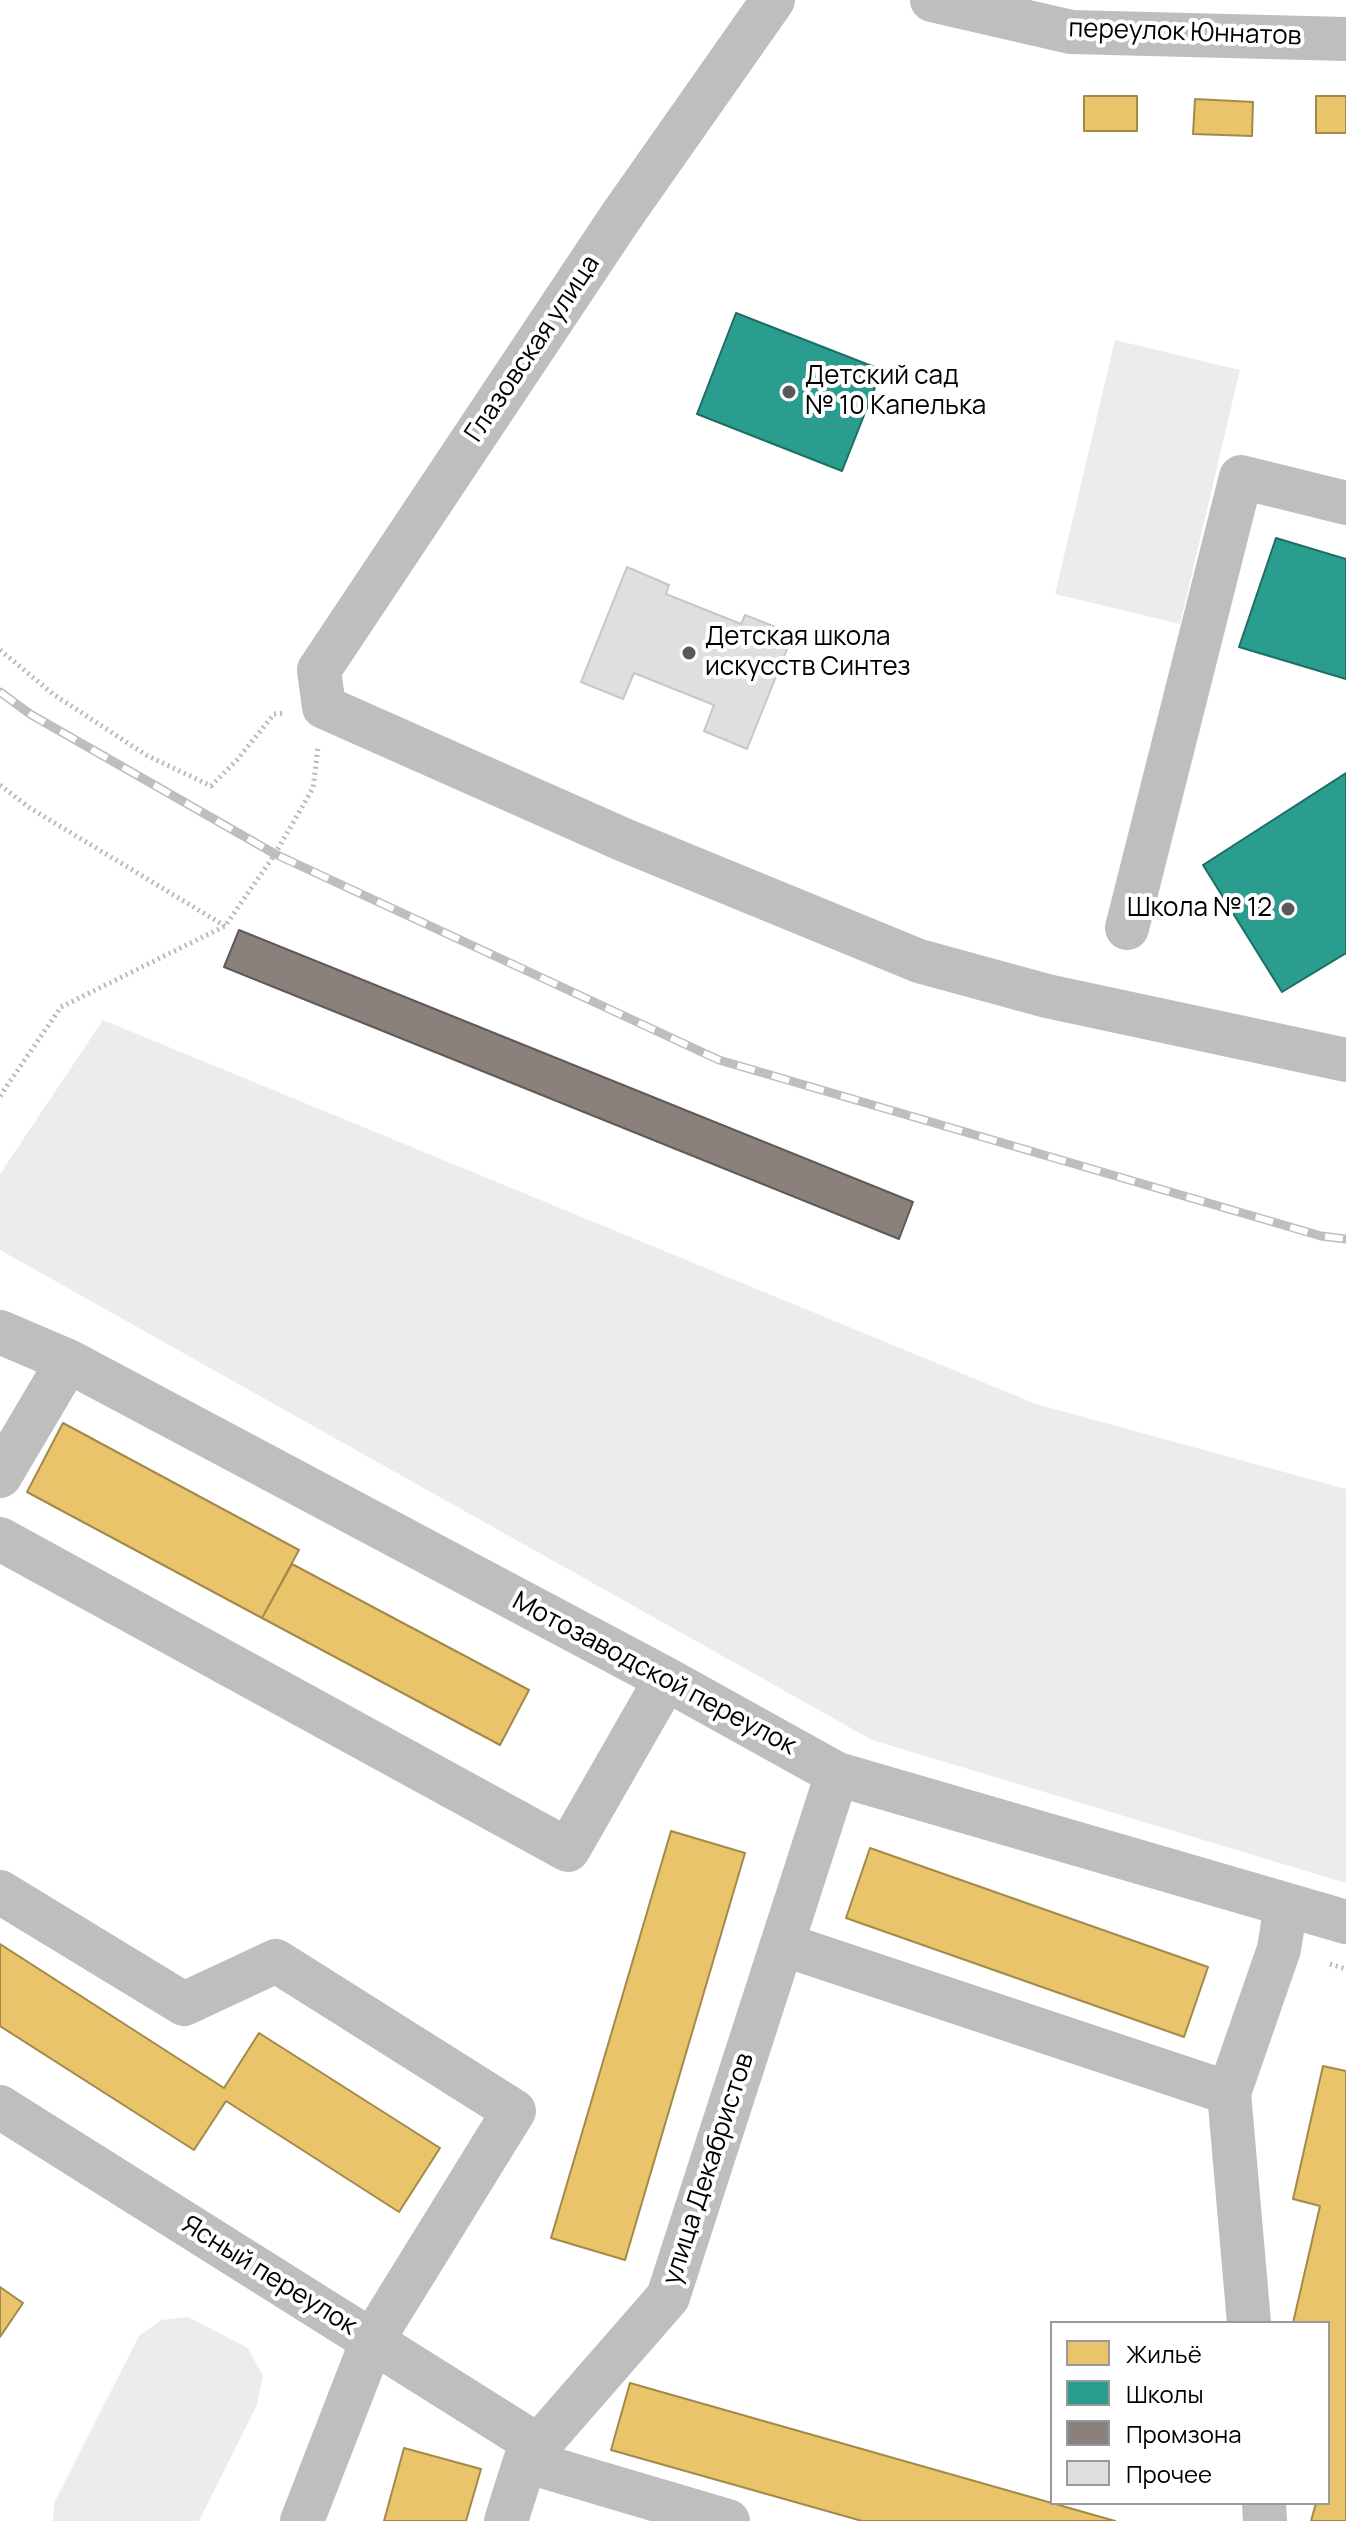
<!DOCTYPE html>
<meta charset="utf-8">
<style>
body{margin:0}
#map{position:relative;width:1346px;height:2521px;overflow:hidden;background:#fff;font-family:Manrope,sans-serif}
canvas{display:block}
.legend{position:absolute;left:1050px;top:2321px;width:280px;height:184px;box-sizing:border-box;background:#fff;border:2px solid #999;margin:0;padding:10px 14px;list-style:none;font-size:24px;color:#000}
.legend li{display:flex;align-items:center;gap:16px;height:40px}
.legend b{width:40px;border:2px solid #999}
</style>
<div id="map">
<canvas width="1346" height="2521"></canvas>
<ul class="legend">
<li><b style="height:22px;background:#e9c46a"></b>Жильё</li>
<li><b style="height:22px;background:#2a9d8f"></b>Школы</li>
<li><b style="height:22px;background:#8a817c"></b>Промзона</li>
<li><b style="height:22px;background:#dfdfdf"></b>Прочее</li>
</ul>
</div>
<script>
const c = document.querySelector('canvas').getContext('2d');
c.lineJoin = 'round';
function fillPath(path, color) { c.fillStyle = color; c.fill(path, 'evenodd'); }
const poly = rows => new Path2D(rows.map(r => 'M' + r).join(''));
function stroke(path, color, width, dash) { c.strokeStyle = color; c.lineWidth = width; c.lineCap = dash ? 'butt' : 'round'; c.setLineDash(dash || []); c.stroke(path); }
function drawText(font, color, halo, rows, align = 'center') {
  c.font = font + ' Manrope,sans-serif'; c.lineWidth = 8; c.setLineDash([]); c.textBaseline = 'middle'; c.strokeStyle = halo; c.fillStyle = color; for (const [text, x, y, turn = 0] of rows) {
    c.save(); c.translate(x, y); c.rotate((+turn || 0) * Math.PI / 180); c.textAlign = isNaN(turn) ? turn : align; if (halo) c.strokeText(text, 0, 0); c.fillText(text, 0, 0); c.restore();
  }
}
fillPath(poly([
 [1115,340,1240,370,1180,624,1055,594],
 [103,1020,1036,1404,1346,1489,1346,1883,872,1740,0,1250,0,1174],
 [188,2317,248,2348,263,2376,257,2405,199,2521,53,2521,54,2503,139,2336,161,2320]
]), '#ececec');
const homes = poly([
 [1084,96,1137,96,1137,131,1084,131,1084,96],
 [1316,96,1346,96,1346,133,1316,133,1316,96],
 [1195,99,1253,102,1252,136,1193,134,1195,99],
 [63,1423,299,1550,262,1618,27,1492,63,1423],
 [292,1564,529,1690,500,1745,262,1618,292,1564],
 [671,1831,745,1853,625,2260,551,2238,671,1831],
 [870,1848,1208,1967,1184,2037,846,1918,870,1848],
 [0,1944,224,2088,259,2033,440,2148,399,2212,226,2101,194,2150,0,2026,0,1944],
 [1323,2066,1346,2071,1346,2521,1311,2521,1316,2503,1328,2503,1328,2323,1293,2323,1320,2206,1293,2199,1323,2066],
 [0,2287,23,2303,0,2337,0,2287],
 [630,2383,1115,2521,862,2521,611,2450,630,2383],
 [404,2448,481,2469,466,2521,384,2521,404,2448]
]);
fillPath(homes, '#e9c46a');
stroke(homes, '#a3894a', 2);
const schools = poly([
 [736,313,882,370,842,471,697,414,736,313],
 [1276,538,1346,559,1346,679,1239,647,1276,538],
 [1346,773,1346,953,1282,992,1203,865,1346,773]
]);
fillPath(schools, '#2a9d8f');
stroke(schools, '#1d6e64', 2);
const industry = poly([
 [239,930,913,1202,899,1239,224,967,239,930]
]);
fillPath(industry, '#8a817c');
stroke(industry, '#615a57', 2);
const building = poly([
 [627,567,669,585,666,594,741,624,745,615,793,634,747,749,704,731,714,705,634,673,623,699,581,682,627,567]
]);
fillPath(building, '#dfdfdf');
stroke(building, '#c7c7c7', 2);
stroke(poly([
 [0,650,53,694,146,755,211,786,237,760,274,714,284,713],
 [0,785,30,808,225,926],
 [0,1096,61,1007,225,926,275,854,313,788,318,748],
 [1330,1964,1346,1969]
]), '#b9b9b9', 5, [2, 4]);
stroke(poly([
 [773,0,620,218,319,670,324,707,624,840,919,961,1047,996,1346,1060],
 [932,0,1071,32,1346,39],
 [1127,928,1241,477,1346,503],
 [0,1332,68,1361,666,1679,837,1774,1346,1922],
 [0,1476,68,1361],
 [0,1539,568,1850,666,1679],
 [0,1892,184,2004,276,1961,514,2111,372,2341,302,2521],
 [782,1944,1229,2093],
 [0,2107,539,2446],
 [1249,2323,1229,2093,1279,1949,1286,1905],
 [525,2461,728,2521],
 [1264,2503,1265,2521],
 [506,2521,525,2461,668,2297,837,1774]
]), '#bebebe', 44);
const rail = poly([
 [0,692,30,714,275,854,719,1060,1321,1236,1346,1239]
]);
stroke(rail, '#bebebe', 9);
stroke(rail, '#fff', 6, [18]);
for (const [x, y, r, color] of [
 [789,392,8,"#595959"],
 [689,653,8,"#595959"],
 [1288,909,8,"#595959"]
]) { const dot = new Path2D(); dot.arc(x, y, r, 0, 2 * Math.PI); c.fillStyle = color; c.fill(dot); stroke(dot, '#fff', 3); }
drawText('26px', '#000', '#fff', [
 ["переулок Юннатов",1185,33,2],
 ["Глазовская улица",533,349,-56],
 ["Мотозаводской переулок",654,1674,28],
 ["улица Декабристов",709,2169,-72],
 ["Ясный переулок",269,2276,32]
]);
drawText('26px', '#000', '#fff', [
 ["Детский сад",805,377],
 ["№ 10 Капелька",805,407],
 ["Детская школа",705,638],
 ["искусств Синтез",705,668],
 ["Школа № 12",1272,909,"right"]
], 'left');
</script>
